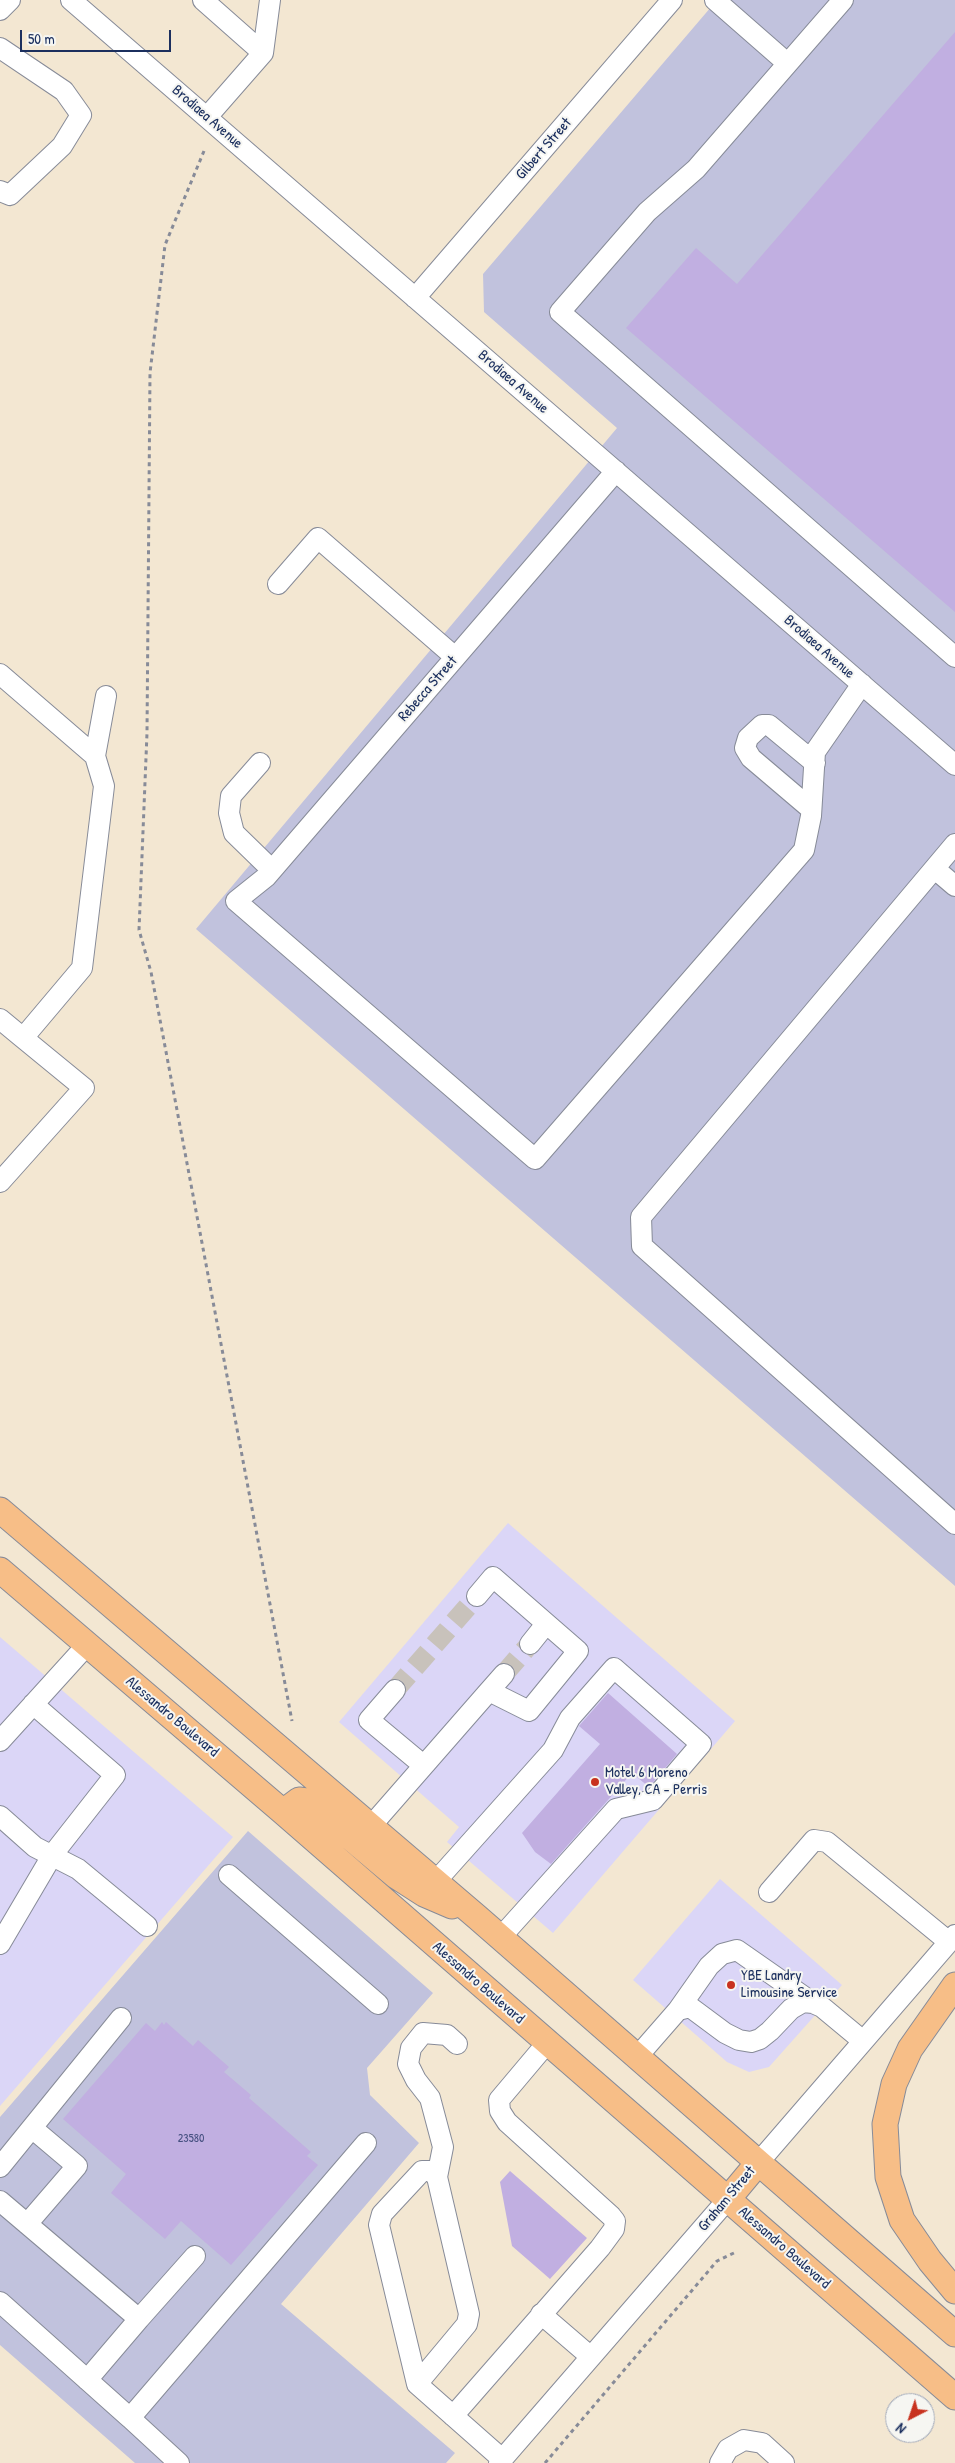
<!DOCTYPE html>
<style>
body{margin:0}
#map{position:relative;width:955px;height:2463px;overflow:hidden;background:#f3e7d2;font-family:"Patrick Hand",sans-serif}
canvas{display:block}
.north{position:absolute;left:885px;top:2393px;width:50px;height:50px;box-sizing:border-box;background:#f6f6f2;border:1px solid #9ea6b7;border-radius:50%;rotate:221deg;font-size:14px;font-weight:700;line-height:20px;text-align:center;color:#1b2f5e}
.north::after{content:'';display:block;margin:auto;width:18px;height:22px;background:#c8321e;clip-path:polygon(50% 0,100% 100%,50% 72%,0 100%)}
.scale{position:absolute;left:20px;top:30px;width:151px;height:22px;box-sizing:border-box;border:2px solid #1b2f5e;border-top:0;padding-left:6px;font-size:15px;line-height:18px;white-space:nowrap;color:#1b2f5e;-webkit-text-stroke:4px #f6f6f2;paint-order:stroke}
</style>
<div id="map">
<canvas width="955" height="2463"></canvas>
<div class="north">N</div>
<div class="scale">50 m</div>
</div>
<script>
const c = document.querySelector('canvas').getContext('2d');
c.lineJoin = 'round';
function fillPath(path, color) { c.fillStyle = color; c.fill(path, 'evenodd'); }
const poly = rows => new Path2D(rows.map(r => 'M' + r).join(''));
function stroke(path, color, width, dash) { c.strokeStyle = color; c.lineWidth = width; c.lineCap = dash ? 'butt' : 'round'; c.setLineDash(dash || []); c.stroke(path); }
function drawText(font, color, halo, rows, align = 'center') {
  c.font = font + ' "Patrick Hand",sans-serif'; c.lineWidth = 4; c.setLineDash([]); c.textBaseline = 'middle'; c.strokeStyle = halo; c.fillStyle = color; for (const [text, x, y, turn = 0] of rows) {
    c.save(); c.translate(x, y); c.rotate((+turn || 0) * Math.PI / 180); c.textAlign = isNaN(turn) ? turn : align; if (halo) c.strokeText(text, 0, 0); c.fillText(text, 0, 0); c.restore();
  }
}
fillPath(poly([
 [508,1523,735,1721,553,1933,447,1842,459,1827,339,1722],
 [0,1637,233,1837,0,2106],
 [720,1879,842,1985,769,2067,749,2072,727,2062,633,1980]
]), '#dbd6f7');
fillPath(poly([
 [717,0,955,0,955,1586,196,929,617,428,484,312,483,274],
 [248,1831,433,1993,367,2068,370,2095,419,2143,281,2304,455,2453,446,2463,135,2463,0,2345,0,2117]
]), '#c1c2dd');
fillPath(poly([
 [955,32,955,612,626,328,696,248,737,284],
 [608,1693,677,1754,649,1787,632,1773,551,1864,535,1852,522,1833,600,1744,579,1726],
 [162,2022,164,2025,166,2022,193,2046,198,2040,229,2067,224,2072,251,2095,249,2098,311,2152,307,2156,318,2165,231,2265,181,2221,165,2239,111,2193,126,2174,63,2119,146,2023,155,2031],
 [510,2171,587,2238,550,2279,512,2246,500,2182]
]), '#c1afe1');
stroke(poly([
 [504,1674,530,1644],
 [395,1690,477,1596]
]), '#c8c2bb', 20, [20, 10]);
const minor = poly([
 [71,0,955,765],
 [203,0,263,53,207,117],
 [715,0,787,63],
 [843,0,696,169,647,212,560,312,955,657],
 [0,10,10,0],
 [0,48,64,91,81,115,62,146,10,195,0,191],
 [263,53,270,0],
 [415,298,672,0],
 [616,471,266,877,236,901,535,1159,804,850,811,816,815,752,862,684],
 [278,584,318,538,455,657],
 [0,674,95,756],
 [260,763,231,796,229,813,234,833,272,870],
 [811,809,751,758,745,748,748,738,762,725,769,725,815,763],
 [955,844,641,1217,642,1246,955,1524],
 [935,869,955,886],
 [0,1019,23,1038],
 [0,1182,84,1088,23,1038,82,968,104,786,95,756,106,696],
 [530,1644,546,1624],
 [395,1690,369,1720,423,1765],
 [489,1691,504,1674],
 [0,1741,87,1645],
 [0,1816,35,1847,78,1869,147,1926],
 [371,1826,489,1691,529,1711,578,1651,493,1577,477,1596],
 [229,1875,378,2004],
 [436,1881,553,1750,570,1718,614,1668,701,1744,653,1800,616,1809,500,1938],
 [769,1892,814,1840,827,1842,949,1942],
 [0,1944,53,1854,115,1775,33,1704],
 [678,2010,709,1966,722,1954,737,1950,813,2003],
 [637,2057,678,2010,690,2007,725,2033,739,2040,751,2042,760,2039,770,2031,791,2009,803,2002,813,2003,822,2007,863,2041],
 [758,2163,955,1935],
 [0,2167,121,2018],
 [437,2177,431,2171,422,2171,382,2214,379,2225,417,2384,502,2459],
 [0,2201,139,2319,87,2380],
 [27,2224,77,2166,32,2128],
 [0,2302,130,2418],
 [541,2314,591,2357],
 [139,2319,195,2256],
 [417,2384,467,2324,469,2314,437,2177,443,2147,430,2098,416,2080,408,2064,411,2048,423,2033,447,2035,457,2044],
 [453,2416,600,2248,614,2229,615,2221,611,2216,507,2122,500,2111,499,2100,547,2043],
 [179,2463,130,2418,366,2143],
 [499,2463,728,2199],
 [720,2463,728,2449,744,2440,762,2443,784,2463]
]);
const major = poly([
 [0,1510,477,1917,955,2334],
 [0,1570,283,1812,955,2397],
 [283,1812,299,1800,307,1801,396,1876,424,1894,452,1906],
 [955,1985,910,2049,894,2084,885,2124,888,2177,902,2220,930,2261,955,2291],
 [728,2199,758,2163]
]);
stroke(minor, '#878b98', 22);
stroke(major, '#878b98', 27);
stroke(poly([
 [204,151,165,245,150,373,147,733,139,930,151,972,292,1721],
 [545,2463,717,2261,736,2252]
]), '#878b98', 3, [4, 4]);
stroke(minor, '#fff', 20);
stroke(major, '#f7be87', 25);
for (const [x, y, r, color] of [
 [595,1782,5,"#c8321e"],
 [731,1985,5,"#c8321e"]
]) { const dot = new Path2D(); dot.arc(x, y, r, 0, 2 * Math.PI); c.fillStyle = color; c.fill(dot); stroke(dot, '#f6f6f2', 2); }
drawText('12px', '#444f7f', null, [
 ["23580",191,2139]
]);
drawText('15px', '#1b2f5e', '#f6f6f2', [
 ["Brodiaea Avenue",207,117,41],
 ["Gilbert Street",544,149,-49],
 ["Brodiaea Avenue",513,382,41],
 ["Brodiaea Avenue",819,647,41],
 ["Rebecca Street",428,689,-49],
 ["Alessandro Boulevard",172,1717,40],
 ["Alessandro Boulevard",478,1983,41],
 ["Graham Street",727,2199,-50],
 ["Alessandro Boulevard",784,2248,41]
]);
drawText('15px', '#1b2f5e', '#f6f6f2', [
 ["Motel 6 Moreno",605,1773],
 ["Valley, CA - Perris",605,1790],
 ["YBE Landry",741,1976],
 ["Limousine Service",741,1993]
], 'left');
</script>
